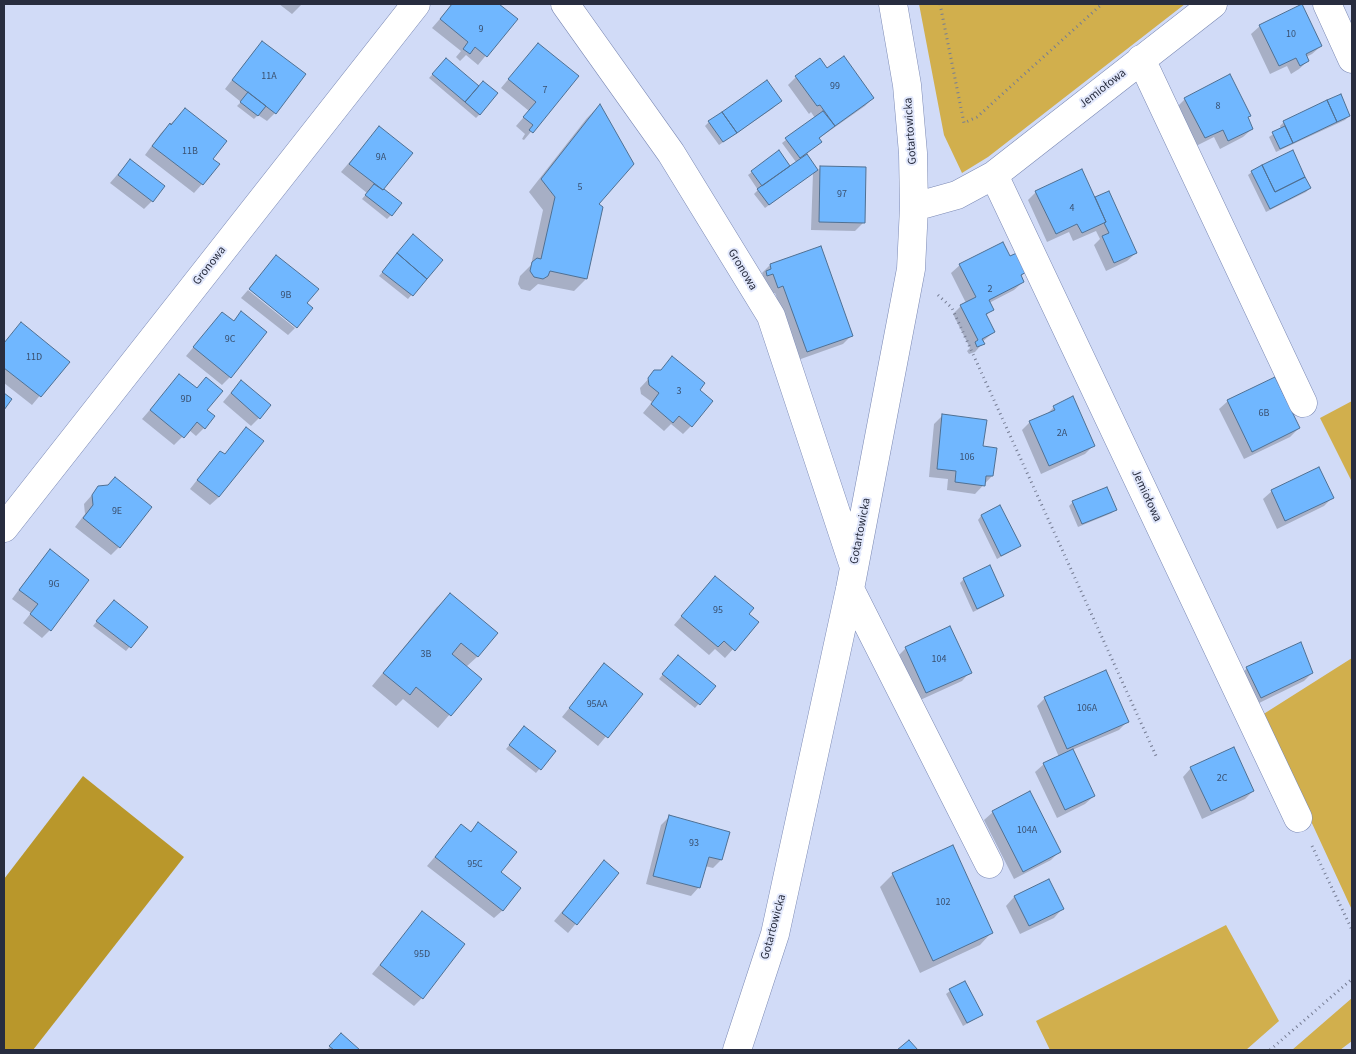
<!DOCTYPE html>
<meta charset="utf-8">
<style>
body{margin:0}
#map{position:relative;width:1356px;height:1054px;overflow:hidden;background:#d1dbf7;font-family:"Source Sans 3",sans-serif}
canvas{display:block}
.frame{position:absolute;inset:0;border:5px solid #282d3f;pointer-events:none}
</style>
<div id="map">
<canvas width="1356" height="1054"></canvas>
<div class="frame"></div>
</div>
<script>
const c = document.querySelector('canvas').getContext('2d');
c.lineJoin = 'round';
function fillPath(path, color) { c.fillStyle = color; c.fill(path, 'evenodd'); }
const poly = rows => new Path2D(rows.map(r => 'M' + r).join(''));
function stroke(path, color, width, dash) { c.strokeStyle = color; c.lineWidth = width; c.lineCap = dash ? 'butt' : 'round'; c.setLineDash(dash || []); c.stroke(path); }
function drawText(font, color, halo, rows, align = 'center') {
  c.font = font + ' "Source Sans 3",sans-serif'; c.lineWidth = 4; c.setLineDash([]); c.textBaseline = 'middle'; c.strokeStyle = halo; c.fillStyle = color; for (const [text, x, y, turn = 0] of rows) {
    c.save(); c.translate(x, y); c.rotate((+turn || 0) * Math.PI / 180); c.textAlign = isNaN(turn) ? turn : align; if (halo) c.strokeText(text, 0, 0); c.fillText(text, 0, 0); c.restore();
  }
}
fillPath(poly([
 [919,4,1185,4,988,157,962,173,944,135],
 [1352,401,1352,482,1320,418],
 [1352,658,1352,910,1262,715],
 [1226,925,1279,1021,1246,1050,1050,1050,1036,1021],
 [1352,998,1352,1041,1340,1050,1292,1050]
]), '#d1af4d');
fillPath(poly([
 [83,776,184,857,33,1050,4,1050,4,879]
]), '#b9972b');
fillPath(poly([
 [279,4,302,4,292,14],
 [453,4,497,4,516,19,478,65,466,55,460,61,456,57,461,51,432,28],
 [1260,26,1321,46,1312,54,1306,57,1308,61,1299,69,1291,74,1287,66,1270,74,1251,34],
 [262,43,275,113,267,121,258,115,254,119,237,106,241,102,225,89,254,51],
 [538,44,577,77,524,140,522,139,525,134,516,126,529,111,501,88],
 [442,64,478,88,480,114,476,118,429,78],
 [827,70,873,98,865,106,818,139,820,142,806,154,817,171,821,167,863,223,855,231,811,230,813,173,765,208,754,194,758,190,748,175,752,172,790,168,796,162,782,143,815,118,811,112,809,114,788,85,796,77],
 [1185,99,1247,118,1252,129,1243,137,1220,149,1214,137,1196,146,1177,107],
 [780,101,772,109,719,145,705,126,709,122],
 [599,106,586,279,574,291,538,284,530,291,521,289,518,284,520,276,531,265,543,210,529,192,587,118],
 [185,110,212,159,202,184,194,193,145,155,161,133],
 [1349,116,1345,120,1276,152,1269,137,1281,129,1280,126,1284,122],
 [379,128,411,153,378,194,391,215,387,219,362,199,367,193,341,172],
 [130,160,152,201,144,209,110,183],
 [1252,172,1310,188,1306,192,1266,212,1248,175],
 [1036,192,1094,198,1108,192,1136,253,1127,261,1106,271,1094,245,1100,239,1096,231,1073,241,1069,232,1047,242,1028,200],
 [410,240,442,260,408,299,379,276],
 [276,256,306,304,297,326,249,288],
 [1009,258,1027,271,1020,277,1023,282,1014,290,989,303,992,309,986,316,994,332,982,342,983,343,975,352,969,354,967,351,970,348,953,314,961,306,966,303,951,273,960,265],
 [770,265,851,336,843,344,798,360,775,293,770,295,758,280,763,275,762,273],
 [248,290,295,328,288,335,241,298],
 [222,313,232,322,241,313,230,377,222,385,186,356],
 [21,324,68,362,32,405,4,383,4,343],
 [664,366,698,390,691,426,683,434,671,424,664,431,643,413,652,402,641,394,640,388,655,372,660,371],
 [180,375,196,389,206,378,206,410,204,428,196,436,189,430,174,445,142,419],
 [233,390,259,418,251,426,223,402],
 [1228,401,1299,428,1290,437,1244,459,1219,409],
 [1054,407,1093,446,1085,454,1041,474,1022,430,1030,422,1045,416],
 [943,415,982,447,992,476,975,494,947,490,948,479,929,477,934,424],
 [246,429,219,497,210,505,190,489,212,461,220,452,224,455],
 [99,487,119,547,111,555,75,527,85,514,84,504],
 [1272,491,1332,498,1324,506,1277,529,1263,499],
 [1073,502,1115,509,1112,513,1078,527,1069,506],
 [1000,507,1019,545,1015,549,997,559,978,520,981,516],
 [50,550,50,630,42,638,23,623,31,613,12,599,42,559],
 [964,579,1003,595,999,599,973,612,960,583],
 [707,586,757,622,725,658,715,649,709,655,674,625],
 [450,595,478,656,466,667,480,679,438,728,403,699,396,706,372,686,437,607],
 [110,605,146,627,126,651,93,626],
 [906,648,970,672,962,681,918,701,898,656],
 [674,660,714,686,695,708,659,679],
 [604,665,641,694,598,746,562,717],
 [1247,668,1312,673,1304,681,1253,706,1239,677],
 [1045,698,1127,722,1119,730,1072,750,1094,796,1085,804,1057,818,1035,772,1044,764,1059,757,1037,706],
 [521,731,554,751,536,773,506,749],
 [1191,768,1253,791,1245,799,1202,819,1183,777],
 [993,812,1059,852,1051,860,1014,879,984,820],
 [670,816,721,860,713,868,705,866,699,887,691,896,646,884,661,825],
 [478,824,499,872,503,910,494,918,427,866,461,826,469,833],
 [952,847,992,932,980,945,920,973,880,887,893,874],
 [604,862,618,873,568,933,554,921],
 [1048,881,1062,909,1054,918,1020,934,1006,906,1014,897],
 [422,913,422,998,414,1006,372,974],
 [950,991,981,1014,977,1018,963,1026,946,994],
 [341,1035,359,1050,327,1050]
]), '#0003');
const building = poly([
 [452,4,499,4,518,19,487,57,475,47,470,54,463,49,468,42,440,19,452,4],
 [1302,4,1322,46,1306,54,1309,61,1300,66,1296,58,1279,66,1259,25,1302,4],
 [262,41,306,74,276,114,232,80,262,41],
 [538,43,579,76,533,133,529,130,533,125,523,117,536,102,508,79,538,43],
 [844,56,874,98,835,126,820,105,817,106,795,76,820,58,827,68,844,56],
 [446,58,479,86,465,102,432,74,446,58],
 [1230,74,1251,116,1248,117,1253,129,1228,141,1223,130,1205,138,1184,98,1230,74],
 [767,80,782,101,737,133,722,112,767,80],
 [483,81,498,93,480,115,465,102,483,81],
 [248,92,266,106,258,116,240,102,248,92],
 [1341,94,1350,116,1337,122,1327,100,1341,94],
 [1327,100,1337,122,1293,143,1283,121,1327,100],
 [600,104,634,164,599,204,603,207,587,279,550,271,548,276,543,279,534,277,530,271,532,262,537,258,541,259,555,197,541,179,600,104],
 [185,108,227,141,213,159,220,164,203,185,152,146,170,123,171,125,185,108],
 [823,111,835,126,819,138,822,142,800,158,785,138,823,111],
 [722,112,737,133,723,142,708,121,722,112],
 [379,126,413,153,383,190,349,164,379,126],
 [1285,126,1293,143,1280,149,1272,132,1285,126],
 [779,150,790,166,762,186,751,171,779,150],
 [1293,150,1305,177,1275,192,1262,165,1293,150],
 [807,154,818,170,769,205,757,189,807,154],
 [130,159,165,186,153,202,118,175,130,159],
 [1262,165,1275,192,1305,177,1311,188,1270,209,1251,171,1262,165],
 [820,166,866,167,865,223,819,222,820,166],
 [1082,169,1106,222,1082,233,1077,224,1056,234,1035,191,1082,169],
 [374,184,383,190,384,189,402,203,392,216,365,195,374,184],
 [1109,191,1137,253,1114,263,1102,236,1109,233,1104,223,1106,222,1095,197,1109,191],
 [413,234,443,260,427,279,397,253,413,234],
 [1003,242,1010,256,1019,252,1028,271,1021,275,1024,282,989,300,994,310,986,314,995,332,982,339,985,344,977,347,975,342,978,340,960,305,976,297,959,264,1003,242],
 [821,246,853,336,807,352,783,286,778,288,773,274,767,276,766,271,771,269,770,264,821,246],
 [397,253,427,279,413,296,382,272,397,253],
 [276,255,319,289,307,303,313,308,297,328,249,289,276,255],
 [241,311,267,332,231,378,193,347,222,312,234,321,241,311],
 [21,322,70,362,41,397,4,368,4,343,21,322],
 [672,356,705,383,700,390,713,401,692,427,679,416,673,423,651,404,659,393,649,385,648,378,654,370,661,370,672,356],
 [179,374,197,388,206,377,223,391,207,410,215,416,205,429,197,422,184,438,150,410,179,374],
 [1275,377,1300,428,1252,452,1227,400,1275,377],
 [241,380,271,405,260,419,231,393,241,380],
 [4,393,12,399,4,410,4,393],
 [1073,396,1095,446,1049,466,1029,421,1055,410,1053,406,1073,396],
 [942,414,987,420,983,446,997,448,993,476,986,476,985,486,955,482,956,471,937,469,942,414],
 [246,427,264,441,219,497,197,480,220,451,225,454,246,427],
 [1319,467,1334,498,1285,521,1271,490,1319,467],
 [115,477,152,507,120,548,83,518,93,505,92,495,98,486,108,485,115,477],
 [1107,487,1117,510,1082,524,1072,501,1107,487],
 [1000,505,1021,546,1001,556,981,515,1000,505],
 [50,549,89,580,51,631,30,614,38,604,19,590,50,549],
 [990,565,1004,596,977,609,963,578,990,565],
 [715,576,754,608,749,614,759,622,735,651,724,641,718,647,681,616,715,576],
 [450,593,498,633,478,657,461,643,452,654,482,679,451,716,416,687,410,695,383,673,450,593],
 [114,600,148,627,131,648,96,621,114,600],
 [950,626,972,673,926,693,905,647,950,626],
 [1301,642,1313,673,1261,698,1246,667,1301,642],
 [678,655,716,686,700,705,662,674,678,655],
 [604,663,643,694,608,738,569,708,604,663],
 [1106,670,1129,722,1067,749,1044,697,1106,670],
 [524,726,556,751,541,770,509,745,524,726],
 [1234,747,1254,791,1211,811,1190,767,1234,747],
 [1073,749,1095,796,1065,810,1043,763,1073,749],
 [1030,791,1061,852,1023,872,992,811,1030,791],
 [669,815,730,832,722,860,709,857,700,888,653,876,669,815],
 [478,822,517,852,501,872,521,888,503,911,435,857,461,824,471,832,478,822],
 [953,845,993,933,933,961,892,873,953,845],
 [604,860,619,873,577,925,562,913,604,860],
 [1049,879,1064,909,1029,926,1014,896,1049,879],
 [422,911,465,944,423,999,380,965,422,911],
 [965,981,983,1015,967,1023,949,989,965,981],
 [341,1033,360,1050,334,1050,329,1046,341,1033],
 [909,1040,918,1050,897,1050,909,1040]
]);
fillPath(building, '#70b7ff');
stroke(building, '#4f7093', 1);
const minor = poly([
 [565,4,671,153,771,316,854,567],
 [1327,4,1352,59],
 [1141,59,1303,403],
 [994,175,1298,818],
 [914,207,957,195,994,175,1213,4],
 [4,528,416,4],
 [850,589,989,864],
 [737,1050,775,934,850,589,911,269,914,207,913,153,907,85,893,4]
]);
stroke(minor, '#7b89b4', 29);
stroke(poly([
 [940,4,964,123,977,117,1102,4],
 [938,295,952,308,1157,758],
 [1312,846,1352,930],
 [1270,1050,1352,979]
]), '#767d94', 3, [1, 4]);
stroke(minor, '#fff', 28);
drawText('10px', '#3a506f', null, [
 ["9",481,30],
 ["10",1291,35],
 ["11A",269,77],
 ["99",835,87],
 ["7",545,91],
 ["8",1218,107],
 ["11B",190,152],
 ["9A",381,158],
 ["5",580,188],
 ["97",842,195],
 ["4",1072,209],
 ["2",990,290],
 ["9B",286,296],
 ["9C",230,340],
 ["11D",34,358],
 ["3",679,392],
 ["9D",186,400],
 ["6B",1264,414],
 ["2A",1062,434],
 ["106",967,458],
 ["9E",117,512],
 ["9G",54,585],
 ["95",718,611],
 ["3B",426,655],
 ["104",939,660],
 ["95AA",597,705],
 ["106A",1087,709],
 ["2C",1222,779],
 ["104A",1027,831],
 ["93",694,844],
 ["95C",475,865],
 ["102",943,903],
 ["95D",422,955]
]);
drawText('12px', '#282d3f', '#e2e8fc', [
 ["Jemiołowa",1103,89,-38],
 ["Gotartowicka",911,131,-94],
 ["Gronowa",210,266,-52],
 ["Gronowa",742,270,59],
 ["Jemiołowa",1146,496,65],
 ["Gotartowicka",861,531,-79],
 ["Gotartowicka",774,927,-75]
]);
</script>
